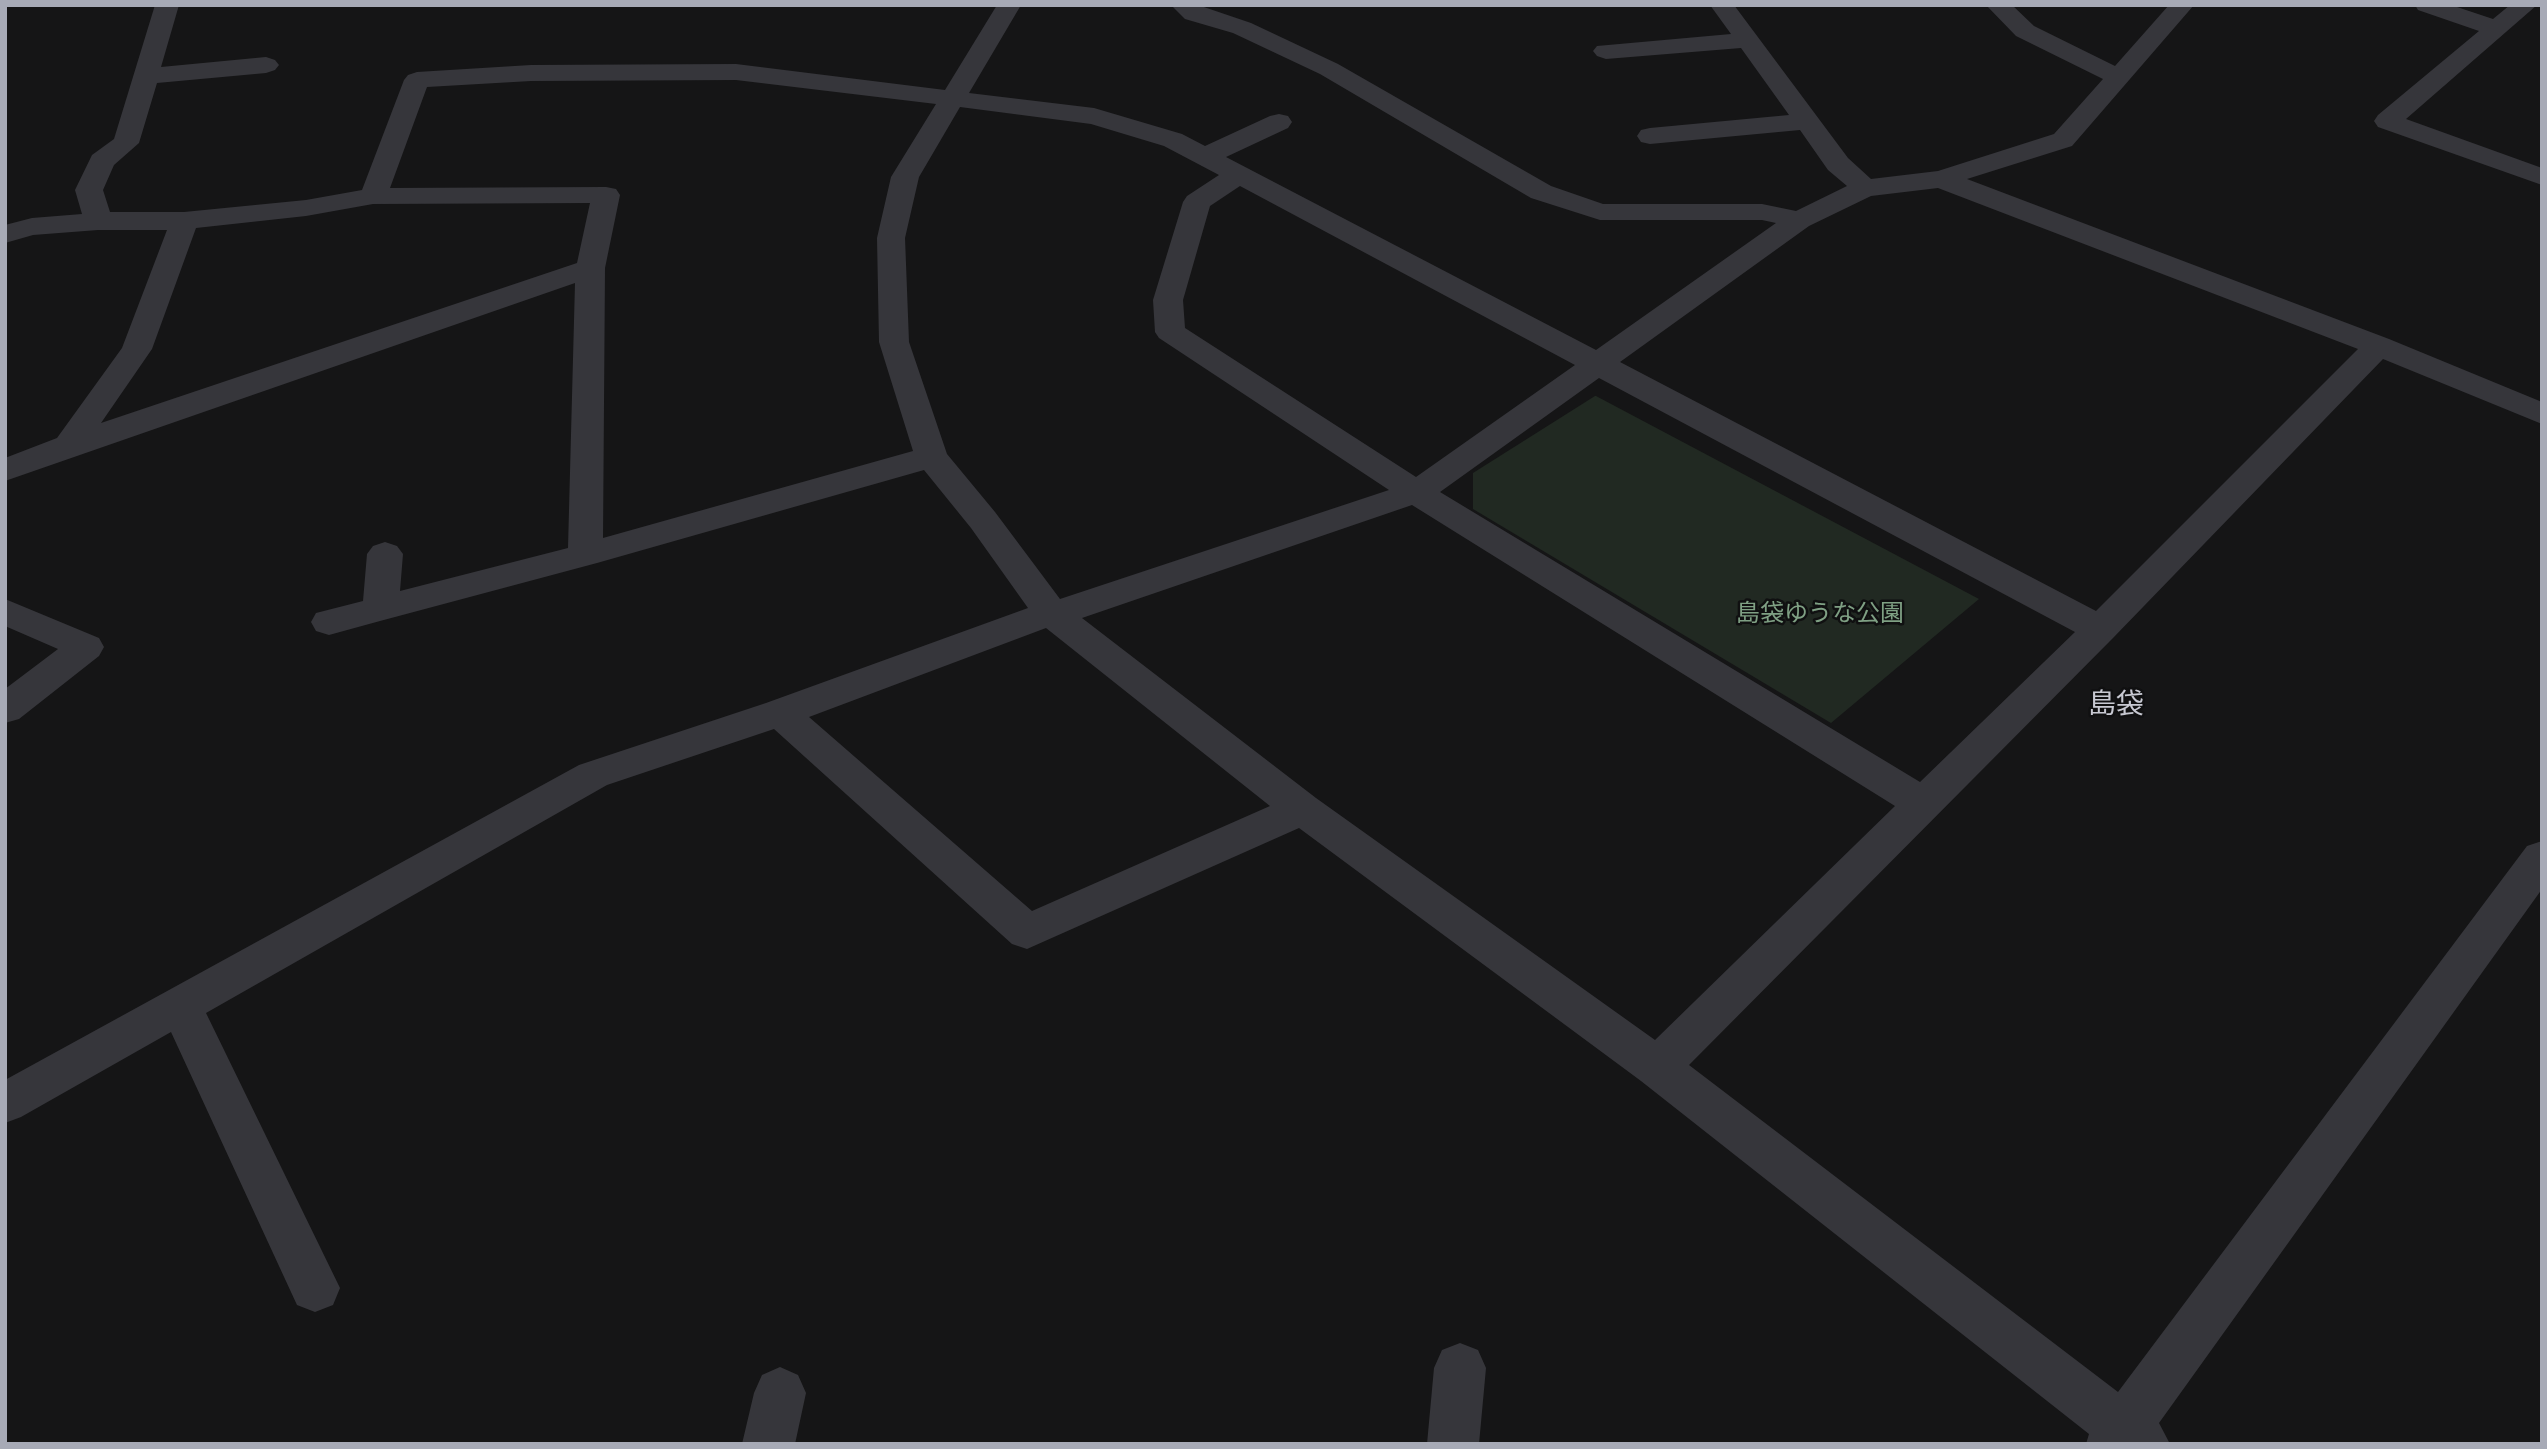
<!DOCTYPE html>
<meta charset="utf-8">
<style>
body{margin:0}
#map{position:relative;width:2547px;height:1449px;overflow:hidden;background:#151516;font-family:Arial,sans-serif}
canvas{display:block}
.frame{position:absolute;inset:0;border:7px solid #a7aab6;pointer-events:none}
</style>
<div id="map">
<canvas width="2547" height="1449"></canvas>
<div class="frame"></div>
</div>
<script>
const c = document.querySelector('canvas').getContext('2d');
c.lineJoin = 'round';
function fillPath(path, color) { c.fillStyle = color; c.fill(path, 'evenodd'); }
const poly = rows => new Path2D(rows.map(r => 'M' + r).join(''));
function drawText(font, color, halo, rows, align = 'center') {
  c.font = font + ' Arial,"Noto Sans JP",sans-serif'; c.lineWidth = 5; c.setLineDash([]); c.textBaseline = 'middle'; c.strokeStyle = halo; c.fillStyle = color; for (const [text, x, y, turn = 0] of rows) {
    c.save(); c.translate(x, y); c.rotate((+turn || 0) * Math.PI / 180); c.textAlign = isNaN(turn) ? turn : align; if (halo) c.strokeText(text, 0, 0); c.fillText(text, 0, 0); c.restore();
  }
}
fillPath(poly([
 [1595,396,1596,396,1979,599,1831,723,1473,509,1473,473]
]), '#212922');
fillPath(poly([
 [155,5,179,5,161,67,266,57,275,60,279,65,275,70,266,73,157,83,139,143,114,165,103,190,110,212,184,212,306,200,362,190,404,80,408,75,417,72,531,65,736,64,945,90,997,5,1021,5,969,93,1094,108,1182,134,1205,146,1270,116,1279,114,1288,116,1292,122,1288,128,1226,157,1596,350,1776,223,1762,220,1600,220,1531,198,1320,74,1233,33,1185,19,1171,5,1198,5,1251,23,1338,64,1551,186,1603,204,1762,204,1796,211,1847,186,1828,170,1800,130,1650,144,1641,142,1637,136,1641,130,1650,128,1789,115,1741,48,1606,59,1597,56,1593,51,1597,46,1731,34,1710,5,1734,5,1848,158,1871,179,1938,171,2054,134,2103,79,2016,36,1986,5,2012,5,2034,26,2115,66,2169,5,2194,5,2072,146,1967,179,2389,339,2542,402,2542,424,2383,359,2113,638,1689,1065,2118,1392,2527,846,2542,841,2542,889,2159,1423,2170,1444,2086,1444,2089,1434,1641,1081,1299,828,1027,949,1012,944,774,729,607,785,206,1013,340,1288,333,1305,315,1312,297,1305,171,1032,21,1117,5,1123,5,1080,579,765,766,703,1028,608,971,528,924,470,597,563,380,621,329,635,316,631,311,622,316,613,363,601,367,554,373,546,385,542,397,546,403,554,400,591,568,548,575,283,5,481,5,458,57,438,122,348,167,230,98,230,33,235,5,243,5,225,32,218,82,214,75,190,92,155,114,139,155,5],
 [736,80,936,104,891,177,877,238,879,342,913,451,603,538,605,268,620,195,616,189,606,187,390,188,427,87,531,81,736,80],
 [960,107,1091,124,1164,146,1219,175,1187,196,1183,202,1153,300,1155,332,1159,338,1389,490,1060,599,995,512,947,454,909,342,905,238,919,177,960,107],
 [1240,186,1575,365,1416,477,1185,328,1183,300,1210,206,1240,186],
 [1938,188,2358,349,2096,611,1620,362,1809,226,1871,196,1938,188],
 [590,203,577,263,101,423,152,349,196,228,306,216,373,204,590,203],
 [1599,378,2075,632,1920,782,1440,492,1599,378],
 [1412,505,1895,806,1655,1040,1316,798,1082,618,1412,505],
 [1046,628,1270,806,1032,911,809,717,1046,628],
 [2415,5,2451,5,2493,19,2510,5,2537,5,2406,119,2542,168,2542,185,2378,127,2374,121,2378,115,2479,31,2418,10,2415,5],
 [5,599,99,638,104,647,99,656,19,719,5,723,5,689,58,649,5,626,5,599],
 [1460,1343,1478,1350,1486,1368,1479,1444,1427,1444,1434,1368,1442,1350,1460,1343],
 [780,1367,798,1375,806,1393,795,1444,742,1444,754,1393,762,1375,780,1367]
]), '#36363b');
drawText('24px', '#7fa084', '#101011', [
 ["島袋ゆうな公園",1820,614]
]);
drawText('28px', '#c8c9d2', '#101011', [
 ["島袋",2116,705]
]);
</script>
